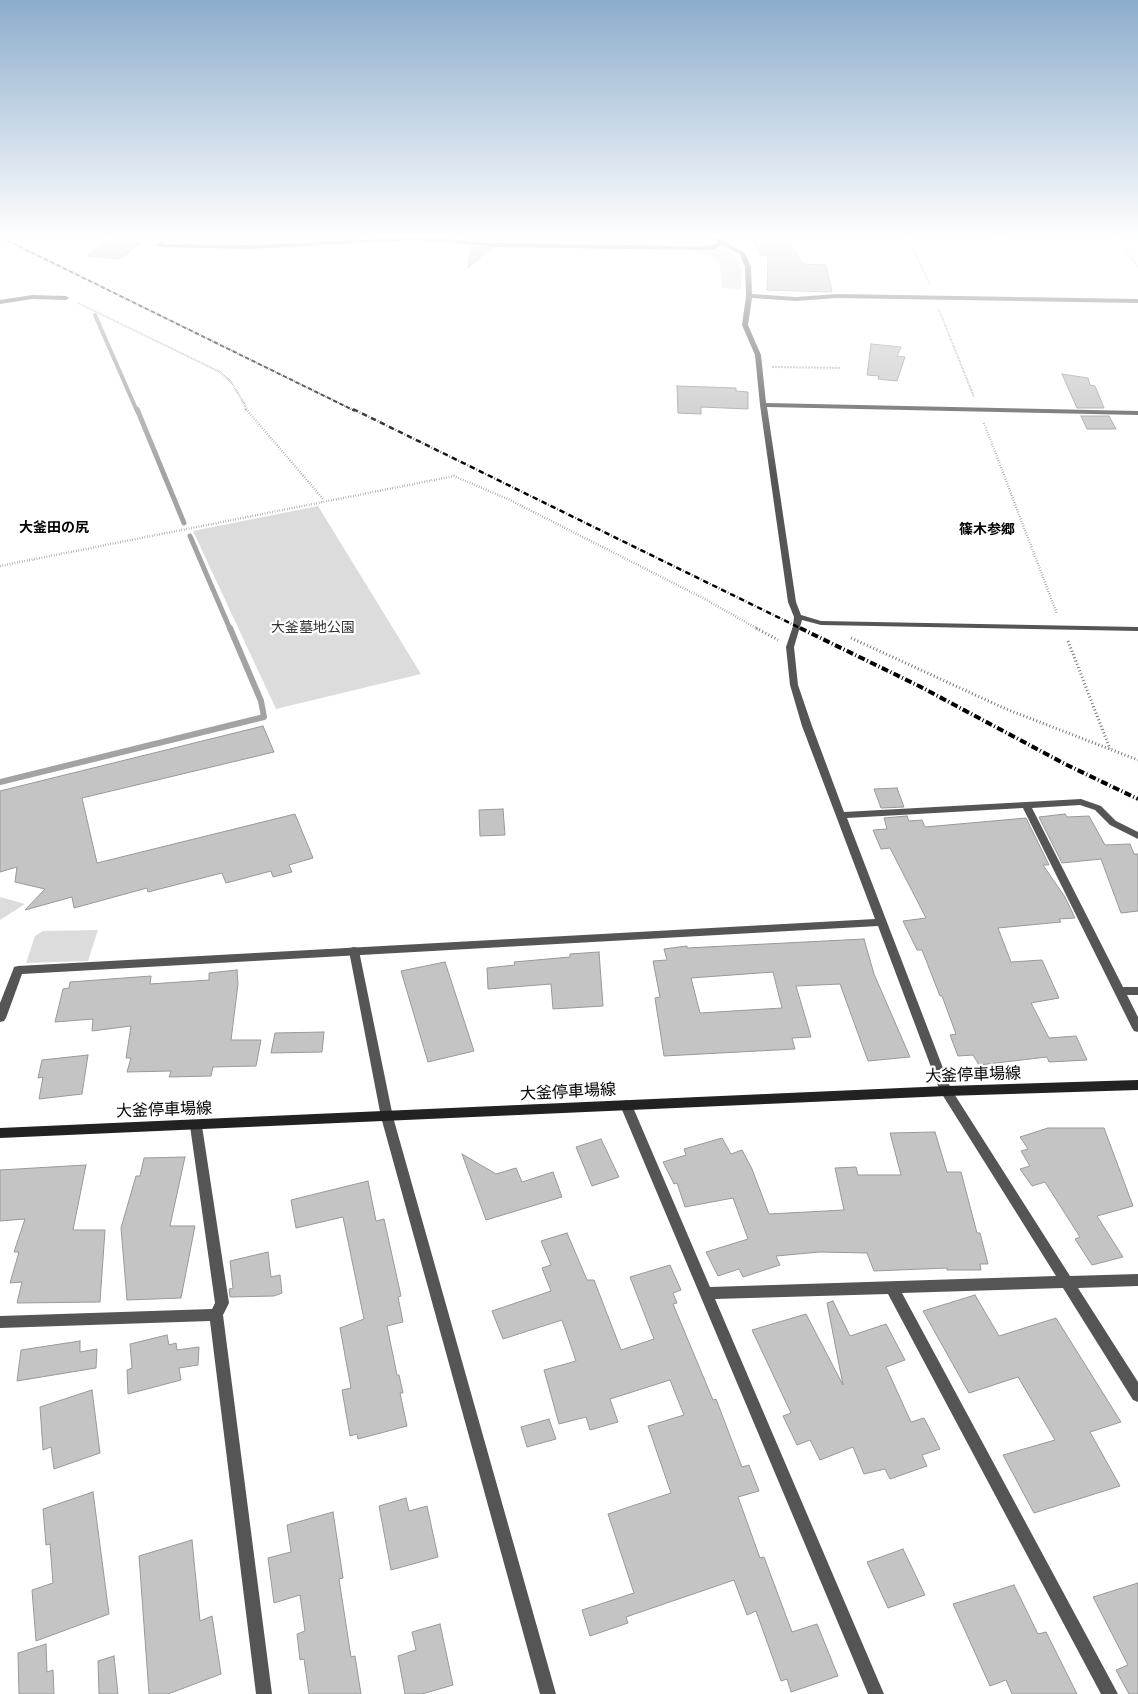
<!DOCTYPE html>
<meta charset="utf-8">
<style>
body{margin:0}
canvas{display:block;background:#fff}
</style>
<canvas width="1138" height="1694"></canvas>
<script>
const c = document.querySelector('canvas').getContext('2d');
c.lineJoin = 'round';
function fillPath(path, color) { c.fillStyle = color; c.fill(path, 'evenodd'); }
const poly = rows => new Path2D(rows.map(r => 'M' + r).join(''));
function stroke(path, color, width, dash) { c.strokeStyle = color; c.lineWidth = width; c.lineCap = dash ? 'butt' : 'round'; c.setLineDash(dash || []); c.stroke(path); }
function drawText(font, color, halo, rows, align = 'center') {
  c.font = font + ' Raleway,"Noto Sans JP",sans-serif'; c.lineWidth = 4.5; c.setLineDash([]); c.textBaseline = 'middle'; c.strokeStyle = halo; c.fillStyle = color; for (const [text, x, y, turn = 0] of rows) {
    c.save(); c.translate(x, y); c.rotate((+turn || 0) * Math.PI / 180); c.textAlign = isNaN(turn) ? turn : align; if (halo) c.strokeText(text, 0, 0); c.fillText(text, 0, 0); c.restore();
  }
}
fillPath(poly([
 [720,249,736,256,741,270,741,289,722,288,719,261,693,250],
 [318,506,421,674,276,709,193,531],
 [0,897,25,904,0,920],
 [98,930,88,961,26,963,35,936,43,931]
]), '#dcdcdc');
stroke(poly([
 [95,315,137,411]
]), '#a3a3a3', 4);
stroke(poly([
 [137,409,184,523],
 [190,536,230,629]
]), '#a3a3a3', 5);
stroke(poly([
 [0,782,264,717,261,701,230,628]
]), '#a3a3a3', 6);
const building = poly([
 [752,237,784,237,788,240,803,264,826,265,832,292,767,290,768,255,760,255,752,237],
 [108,240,141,243,120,259,87,256,108,240],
 [471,247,491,248,468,268,471,247],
 [871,344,901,347,897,356,905,357,897,381,878,379,879,376,867,375,871,344],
 [1062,374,1088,378,1090,385,1095,386,1104,408,1077,408,1062,374],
 [677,386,736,388,736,391,748,392,748,409,701,407,701,414,678,413,677,386],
 [1081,416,1109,416,1116,429,1087,429,1081,416],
 [263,726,274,752,82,798,97,863,295,814,313,858,289,865,292,872,273,877,271,871,226,883,222,873,148,892,147,888,74,908,72,897,25,910,45,889,15,882,17,867,0,872,0,791,263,726],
 [897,788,904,807,881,808,874,789,897,788],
 [503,809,505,835,480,836,479,810,503,809],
 [1065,814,1067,817,1089,816,1105,845,1130,844,1134,854,1138,854,1138,911,1121,913,1101,859,1062,863,1039,817,1065,814],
 [907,816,909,821,922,820,925,827,1026,818,1049,865,1043,865,1065,897,1075,918,1059,919,1061,922,998,928,1011,962,1042,960,1059,998,1031,1003,1049,1038,1076,1036,1087,1060,1049,1062,1047,1057,979,1065,973,1055,958,1056,950,1035,956,1034,942,996,940,996,922,950,917,950,903,921,926,918,890,848,881,849,873,830,887,829,884,818,907,816],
 [864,939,874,974,910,1057,868,1061,840,984,796,986,811,1037,792,1038,795,1049,664,1056,655,998,660,997,653,961,667,960,664,949,687,946,687,948,864,939],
 [773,972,782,1008,700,1013,691,978,773,972],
 [599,952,603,1006,553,1009,551,984,488,989,487,968,515,965,514,962,570,957,570,954,599,952],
 [445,962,474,1051,428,1062,401,971,445,962],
 [237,970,238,984,231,1040,261,1040,256,1066,213,1067,211,1076,169,1077,171,1071,127,1072,131,1058,126,1058,131,1026,92,1031,93,1019,55,1022,63,989,69,988,70,982,151,976,150,984,209,980,209,973,237,970],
 [324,1032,322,1052,271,1053,275,1033,324,1032],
 [88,1055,82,1094,39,1099,43,1077,38,1078,42,1060,88,1055],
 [1048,1128,1104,1128,1133,1206,1097,1216,1123,1257,1092,1265,1075,1239,1080,1237,1045,1182,1032,1186,1020,1169,1030,1166,1021,1151,1028,1149,1020,1137,1048,1128],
 [935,1132,947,1172,961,1172,977,1233,980,1233,988,1264,980,1264,981,1270,947,1270,947,1268,874,1271,867,1253,820,1252,776,1256,780,1265,743,1277,739,1269,718,1276,706,1252,748,1239,733,1198,685,1207,677,1183,674,1184,663,1162,686,1155,684,1149,722,1138,731,1154,742,1150,752,1169,769,1214,844,1210,835,1168,856,1167,858,1175,901,1175,890,1133,935,1132],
 [601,1139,619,1177,592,1186,576,1147,601,1139],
 [462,1154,496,1174,516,1168,522,1182,553,1172,562,1197,486,1220,462,1154],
 [185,1157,170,1226,195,1226,181,1298,127,1300,121,1228,136,1176,140,1176,144,1158,185,1157],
 [86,1165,73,1230,105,1230,100,1302,17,1303,22,1282,10,1283,19,1252,14,1252,25,1219,0,1221,0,1170,86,1165],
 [368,1181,376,1221,384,1219,401,1296,398,1297,403,1322,387,1326,397,1375,399,1375,403,1393,400,1393,407,1426,358,1439,357,1434,350,1436,342,1390,351,1388,340,1328,364,1319,343,1217,296,1228,291,1200,368,1181],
 [567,1233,587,1280,594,1280,621,1350,654,1339,630,1277,670,1265,681,1290,673,1293,677,1303,673,1304,713,1400,716,1399,742,1467,749,1465,759,1491,738,1497,760,1558,764,1557,792,1632,817,1624,838,1676,791,1692,787,1679,781,1681,756,1611,747,1615,734,1580,626,1617,628,1623,590,1636,582,1610,634,1593,608,1514,671,1493,648,1426,684,1415,670,1380,610,1399,618,1422,590,1430,586,1417,559,1424,544,1370,576,1361,562,1320,503,1339,492,1311,551,1291,542,1268,551,1265,541,1241,567,1233],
 [268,1252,271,1277,280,1275,282,1293,274,1296,230,1297,229,1289,233,1288,230,1261,268,1252],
 [975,1295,999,1336,1056,1318,1121,1422,1090,1432,1120,1486,1034,1513,1003,1455,1055,1440,1018,1377,969,1393,923,1311,975,1295],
 [833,1301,850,1336,886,1324,905,1360,886,1367,911,1422,924,1418,940,1449,922,1455,927,1466,890,1479,885,1469,864,1474,853,1447,820,1460,810,1440,797,1445,783,1416,791,1413,752,1330,806,1314,843,1385,827,1303,833,1301],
 [167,1335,169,1345,176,1343,177,1350,199,1347,198,1365,179,1368,181,1380,128,1394,127,1370,132,1368,130,1344,167,1335],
 [80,1341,80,1352,97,1349,96,1368,17,1381,21,1350,80,1341],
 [92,1390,100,1453,54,1469,51,1447,43,1450,40,1407,92,1390],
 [549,1419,556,1439,527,1447,521,1427,549,1419],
 [93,1492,109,1614,36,1641,32,1590,53,1583,50,1544,46,1545,43,1509,93,1492],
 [406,1498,409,1511,427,1506,438,1557,391,1570,379,1506,406,1498],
 [333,1512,343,1578,339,1579,351,1657,355,1656,361,1694,309,1694,304,1659,300,1660,297,1634,305,1631,300,1595,274,1603,268,1558,291,1552,287,1525,333,1512],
 [192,1540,200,1621,212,1616,221,1674,168,1694,149,1694,139,1556,192,1540],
 [903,1549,925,1595,888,1608,867,1562,903,1549],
 [1138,1583,1138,1694,1129,1694,1116,1670,1128,1665,1093,1597,1138,1583],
 [1014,1585,1038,1634,1046,1632,1077,1694,1012,1694,1006,1680,990,1686,953,1604,1014,1585],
 [440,1624,453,1685,422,1694,405,1694,398,1656,416,1650,412,1632,440,1624],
 [46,1644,47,1672,53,1670,54,1694,19,1694,18,1653,46,1644],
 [114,1656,118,1694,99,1694,98,1661,114,1656]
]);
fillPath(building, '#c4c4c4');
stroke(building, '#999', 1);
stroke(poly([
 [908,237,930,285],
 [997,237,1009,245],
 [1116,237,1138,267],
 [78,303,220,372,231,382,245,405,246,411],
 [939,310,974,397],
 [772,367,841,368]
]), '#777', 2, [0.5, 1]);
stroke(poly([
 [246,409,324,500],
 [984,423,1057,614],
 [0,566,454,476,510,500,701,597,758,629]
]), '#777', 2.5, [0.5, 2]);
stroke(poly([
 [756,628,778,640],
 [851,638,1006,709,1138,760],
 [1068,641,1110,749]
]), '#777', 3, [1, 2.5]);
fillPath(poly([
 [164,237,169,237,163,244,249,245,424,237,496,243,695,246,714,245,718,242,710,237,716,237,745,253,751,267,752,294,796,297,837,294,1138,299,1138,303,837,298,796,301,752,298,748,325,761,355,766,403,1138,411,1138,415,767,407,796,602,801,615,821,621,1138,627,1138,631,821,625,802,620,794,647,798,685,812,726,844,812,1081,799,1101,806,1116,821,1138,832,1138,839,1110,825,1095,810,1080,805,1032,808,1123,987,1138,987,1138,995,1127,995,1138,1017,1138,1032,1134,1031,1132,1028,1023,808,847,818,951,1089,1070,1276,1138,1274,1138,1286,1078,1288,1138,1382,1138,1402,1133,1400,1063,1288,902,1293,1118,1694,1101,1694,888,1294,715,1299,884,1694,868,1694,620,1105,622,1102,626,1100,630,1102,632,1105,710,1287,1056,1276,940,1091,878,926,22,974,6,1018,4,1021,0,1022,0,1003,13,970,14,967,18,966,875,919,802,726,790,685,786,647,793,626,794,617,788,602,760,405,755,355,742,325,746,296,745,267,740,254,722,245,715,249,695,250,496,247,416,240,249,249,157,247,157,245,164,237],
 [32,295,66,296,69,298,66,300,32,299,0,304,0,300,32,295],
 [196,1121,200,1122,202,1126,229,1303,223,1315,272,1694,256,1694,210,1321,0,1328,0,1316,212,1309,215,1303,190,1126,192,1122,196,1121]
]), '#555');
fillPath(poly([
 [354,947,358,948,359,951,393,1117,556,1694,540,1694,381,1117,349,951,350,948,354,947]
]), '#555');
fillPath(poly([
 [1138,1080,1138,1090,946,1096,0,1138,0,1128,946,1086,1138,1080]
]), '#222');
stroke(poly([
 [0,237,355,411]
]), '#000', 2, [4.5, 1, 0.5, 1]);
stroke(poly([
 [353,409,802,629]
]), '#000', 2.5, [5.5, 2, 0.5, 2]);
stroke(poly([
 [800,628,919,686,1065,764,1138,799]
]), '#000', 4, [7, 2.5, 1, 2.5]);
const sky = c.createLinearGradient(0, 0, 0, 474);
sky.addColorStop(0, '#8cadcc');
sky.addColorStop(0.5, '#fff');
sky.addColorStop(1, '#ffffff00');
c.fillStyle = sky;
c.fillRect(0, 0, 1138, 474);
drawText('bold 14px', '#000', '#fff', [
 ["大釜田の尻",54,528],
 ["篠木参郷",987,530]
]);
drawText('14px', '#333', '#fff', [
 ["大釜墓地公園",313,628]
]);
drawText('16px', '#000', '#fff', [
 ["大釜停車場線",973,1075,-2],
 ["大釜停車場線",568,1092,-3],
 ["大釜停車場線",164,1110,-2]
]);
</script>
